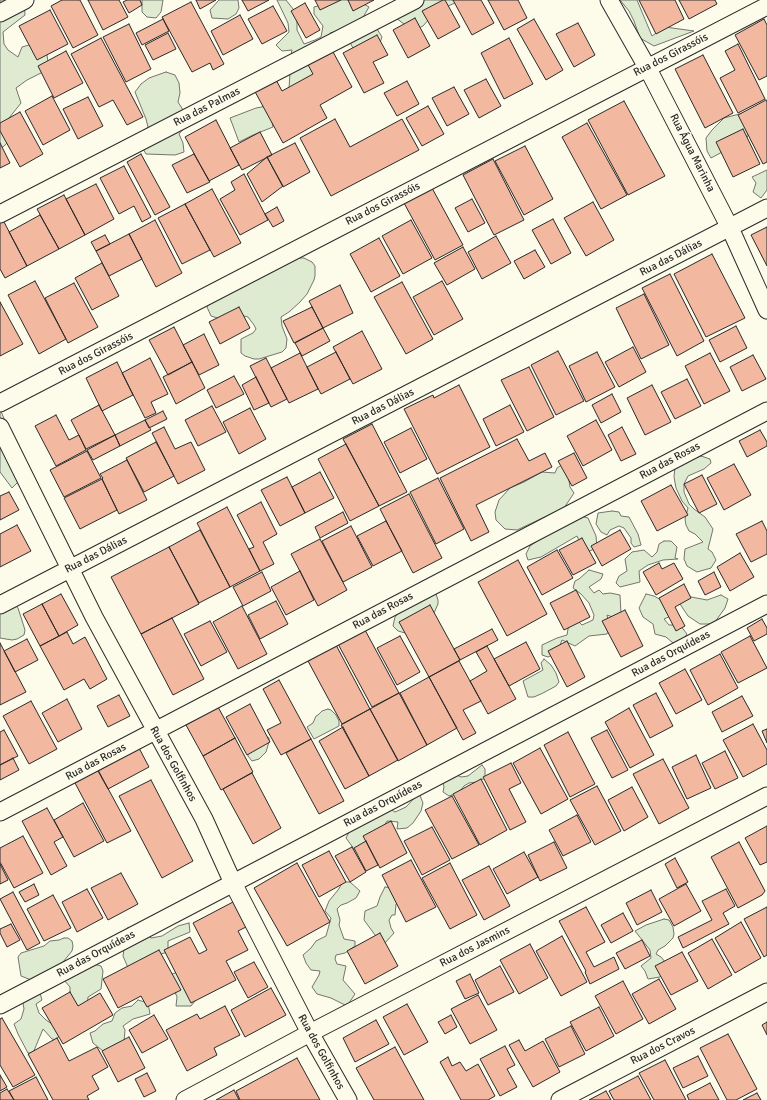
<!DOCTYPE html>
<meta charset="utf-8">
<style>
body{margin:0}
canvas{display:block;background:#fdfbea}
</style>
<canvas width="767" height="1100"></canvas>
<script>
const c = document.querySelector('canvas').getContext('2d');
c.lineJoin = 'round';
function fillPath(path, color) { c.fillStyle = color; c.fill(path, 'evenodd'); }
const poly = rows => new Path2D(rows.map(r => 'M' + r).join(''));
function stroke(path, color, width, dash) { c.strokeStyle = color; c.lineWidth = width; c.lineCap = dash ? 'butt' : 'round'; c.setLineDash(dash || []); c.stroke(path); }
function drawText(font, color, halo, rows, align = 'center') {
  c.font = font + ' Signika,sans-serif'; c.lineWidth = 3; c.setLineDash([]); c.textBaseline = 'middle'; c.strokeStyle = halo; c.fillStyle = color; for (const [text, x, y, turn = 0] of rows) {
    c.save(); c.translate(x, y); c.rotate((+turn || 0) * Math.PI / 180); c.textAlign = isNaN(turn) ? turn : align; if (halo) c.strokeText(text, 0, 0); c.fillText(text, 0, 0); c.restore();
  }
}
const green = poly([
 [0,0,24,0,25,15,3,32,4,44,8,50,18,57,22,47,36,43,46,48,49,69,27,80,16,88,21,103,9,118,7,143,3,147,0,147,0,0],
 [142,0,163,0,161,12,156,18,147,17,142,12,142,0],
 [219,0,238,0,239,8,236,14,228,19,212,18,210,10,219,0],
 [277,0,286,0,297,14,297,30,304,44,315,40,321,37,323,26,314,14,314,7,325,4,330,0,353,0,362,3,369,7,362,19,377,29,382,37,377,51,354,50,343,29,330,33,332,36,334,62,289,89,291,55,292,50,282,51,276,45,289,32,288,23,277,0],
 [399,0,462,0,448,6,430,18,423,26,417,29,408,27,396,18,399,0],
 [620,0,637,0,652,36,665,27,694,31,654,46,640,38,634,21,629,11,620,0],
 [166,72,175,75,179,83,180,93,178,102,183,110,191,114,185,127,179,134,183,143,184,152,175,155,146,154,142,147,149,131,146,119,135,92,141,84,149,78,166,72],
 [267,106,271,107,272,122,273,127,253,135,239,142,230,118,256,108,267,106],
 [747,112,750,123,748,136,739,143,711,158,707,151,706,138,712,130,724,118,747,112],
 [767,170,767,190,761,198,753,192,756,183,752,177,767,170],
 [298,258,304,258,312,262,315,266,315,276,314,280,307,294,300,302,289,312,281,317,282,326,287,339,286,348,282,352,259,359,254,359,245,356,241,353,241,339,253,333,256,329,254,325,248,317,244,316,224,320,211,316,207,307,209,303,298,258],
 [0,409,8,428,21,479,12,488,0,472,0,409],
 [701,456,710,459,711,463,704,469,688,476,684,484,684,492,689,504,694,509,705,517,713,529,708,549,712,552,716,560,711,568,697,572,687,566,684,559,685,549,703,542,695,534,689,531,686,525,685,519,688,508,682,501,676,488,674,477,675,467,686,461,701,456],
 [566,462,570,487,574,493,564,508,517,530,505,529,496,520,495,512,499,500,510,488,524,482,542,472,555,473,557,468,566,462],
 [612,511,619,512,621,516,629,517,638,534,641,545,634,547,631,543,631,538,624,528,619,526,610,530,607,535,601,532,596,524,598,513,612,511],
 [581,516,588,518,596,536,597,548,587,552,582,547,577,536,541,557,528,560,526,554,530,546,540,539,581,516],
 [664,541,671,541,677,547,675,558,678,559,663,560,648,565,639,571,640,582,620,587,616,583,619,576,627,571,625,559,632,552,644,550,652,557,657,552,659,544,664,541],
 [589,570,603,574,601,579,589,587,594,593,599,590,603,594,610,593,620,595,621,614,618,619,607,615,610,629,607,634,589,636,575,646,562,640,557,653,548,657,542,655,542,645,557,638,567,635,569,623,576,619,582,625,593,620,594,615,589,603,581,594,573,588,575,581,579,579,589,570],
 [435,591,438,600,438,604,434,613,409,634,398,631,393,626,395,617,401,610,435,591],
 [646,594,654,596,665,602,671,616,664,619,669,625,680,625,687,634,682,641,673,643,666,637,655,634,653,624,643,617,639,608,646,594],
 [721,595,728,599,725,608,715,622,709,624,700,624,688,616,680,604,686,596,707,600,721,595],
 [0,603,15,604,18,608,25,630,24,635,17,639,12,640,0,638,0,603],
 [544,659,551,665,556,673,559,682,556,686,543,693,534,697,528,697,523,681,543,670,541,663,544,659],
 [328,709,331,710,336,715,339,721,339,726,314,739,307,727,313,723,316,716,318,715,322,711,328,709],
 [264,735,269,738,269,742,266,752,259,759,252,761,248,756,247,747,264,735],
 [482,765,485,769,485,778,477,782,469,783,464,786,460,791,455,794,449,796,443,792,444,787,443,783,444,775,453,773,461,777,468,776,482,765],
 [419,793,423,803,421,811,413,823,407,828,397,829,398,822,387,821,382,829,360,851,354,849,346,838,351,828,389,808,395,812,406,807,419,793],
 [343,882,350,882,360,891,356,898,347,903,341,905,337,909,340,920,339,925,344,939,355,941,355,946,345,953,336,955,335,959,337,964,346,966,343,980,355,994,349,1003,345,1005,331,998,317,994,312,987,319,975,320,971,311,970,306,963,303,955,311,948,316,941,326,936,331,918,325,911,329,901,338,890,343,882],
 [385,887,394,888,406,901,396,904,395,915,392,915,389,920,391,928,394,933,384,944,378,939,364,920,365,911,377,906,380,897,385,887],
 [664,919,669,920,673,927,674,934,673,938,665,946,658,950,656,954,661,957,666,963,665,971,660,977,648,979,645,971,641,966,651,958,650,950,635,931,646,925,664,919],
 [189,923,190,932,168,941,168,952,157,955,129,970,123,956,124,949,130,946,127,928,139,928,151,938,162,936,178,926,189,923],
 [64,938,68,938,72,941,73,946,72,951,63,962,48,975,34,981,21,976,18,957,21,953,44,946,50,941,59,940,64,938],
 [93,964,101,966,103,971,101,989,88,997,87,1007,78,1009,70,995,70,987,64,980,93,964],
 [189,969,207,986,191,1006,176,1006,177,997,168,975,189,969],
 [40,993,42,1000,36,1004,39,1013,46,1020,61,1030,57,1040,52,1039,43,1029,33,1053,28,1053,18,1034,14,1024,21,1019,24,1009,23,1003,40,993],
 [138,1000,148,1003,150,1014,133,1019,123,1026,125,1030,124,1042,103,1051,93,1043,90,1033,95,1031,103,1024,112,1021,115,1013,122,1008,132,1006,138,1000]
]);
fillPath(green, '#deebd1');
stroke(green, '#74746e', 1);
const building = poly([
 [62,0,80,0,98,35,73,48,51,6,62,0],
 [88,0,119,0,128,17,103,30,88,0],
 [127,0,140,0,142,5,129,13,123,2,127,0],
 [196,0,216,0,200,9,196,0],
 [242,0,269,0,248,11,242,0],
 [315,0,341,0,320,10,315,0],
 [348,0,374,0,353,11,348,0],
 [443,0,445,0,460,27,438,39,422,11,443,0],
 [453,0,481,0,494,23,472,35,453,0],
 [488,0,518,0,527,18,504,30,488,0],
 [639,0,675,0,684,19,656,34,639,0],
 [679,0,715,0,717,4,689,19,679,0],
 [191,2,224,64,213,70,210,63,192,72,162,17,191,2],
 [305,3,320,30,306,38,291,11,305,3],
 [273,6,287,31,262,44,248,19,273,6],
 [50,10,68,44,37,60,19,26,50,10],
 [240,15,253,39,223,55,211,31,240,15],
 [415,18,430,46,408,58,393,30,415,18],
 [163,19,169,31,142,45,136,33,163,19],
 [534,19,563,70,546,80,517,29,534,19],
 [764,19,767,25,767,76,759,80,735,35,764,19],
 [578,23,595,55,574,67,556,34,578,23],
 [129,24,151,69,126,82,103,37,129,24],
 [168,33,176,49,153,60,145,45,168,33],
 [377,35,388,55,373,62,384,83,364,93,343,53,377,35],
 [101,38,143,117,127,125,113,100,99,107,71,54,101,38],
 [509,38,533,84,504,99,481,53,509,38],
 [738,44,765,99,738,113,720,78,735,70,725,51,738,44],
 [332,50,352,87,320,105,327,118,283,143,253,88,274,76,282,91,313,74,307,63,332,50],
 [66,51,83,83,54,98,38,66,66,51],
 [703,55,733,113,705,128,675,69,703,55],
 [486,79,501,106,479,118,464,90,486,79],
 [407,81,419,104,397,116,384,93,407,81],
 [454,87,469,114,447,126,432,98,454,87],
 [52,96,70,130,43,145,25,111,52,96],
 [88,97,103,126,78,139,63,109,88,97],
 [766,100,767,102,767,162,763,164,738,115,766,100],
 [624,101,665,176,628,195,588,120,624,101],
 [428,106,444,134,422,146,406,118,428,106],
 [20,112,43,154,20,167,0,131,0,123,20,112],
 [335,119,350,147,402,119,419,150,331,196,300,138,335,119],
 [216,120,239,165,209,181,185,137,216,120],
 [587,123,627,195,601,209,562,137,587,123],
 [743,129,760,164,733,177,716,142,743,129],
 [260,132,272,155,242,170,230,148,260,132],
 [0,143,10,163,0,168,0,143],
 [295,143,310,172,283,187,267,157,295,143],
 [525,146,553,199,524,215,495,161,525,146],
 [141,154,170,207,155,215,127,162,141,154],
 [194,154,210,182,187,193,172,165,194,154],
 [267,157,283,186,262,202,247,174,267,157],
 [493,159,524,220,494,235,463,175,493,159],
 [124,166,151,217,142,222,134,206,119,214,100,178,124,166],
 [244,174,268,220,240,235,220,199,235,190,231,182,244,174],
 [96,184,114,219,85,235,66,199,96,184],
 [432,188,463,245,435,260,404,203,432,188],
 [212,189,241,243,214,257,185,204,212,189],
 [64,195,85,235,59,249,37,209,64,195],
 [472,199,485,223,468,232,455,208,472,199],
 [593,202,614,240,586,256,564,218,593,202],
 [185,204,210,250,182,264,158,218,185,204],
 [277,207,284,221,273,227,265,214,277,207],
 [40,215,59,249,27,266,9,232,40,215],
 [553,219,571,253,551,264,532,230,553,219],
 [3,220,27,266,5,278,0,269,0,222,3,220],
 [155,220,182,273,156,287,129,234,155,220],
 [411,220,432,258,403,274,382,236,411,220],
 [767,227,767,266,751,235,767,227],
 [129,234,142,259,109,276,96,251,129,234],
 [105,235,110,244,96,251,91,242,105,235],
 [496,236,511,263,482,279,468,252,496,236],
 [379,238,400,276,371,292,350,254,379,238],
 [463,247,475,269,447,285,434,263,463,247],
 [535,250,545,267,524,279,514,261,535,250],
 [712,254,745,318,706,337,674,274,712,254],
 [102,263,119,296,92,310,75,278,102,263],
 [670,274,704,341,677,356,642,288,670,274],
 [35,281,66,339,39,354,8,295,35,281],
 [442,281,463,319,434,335,413,297,442,281],
 [402,282,433,339,406,354,374,297,402,282],
 [74,283,98,327,68,343,45,298,74,283],
 [340,285,353,313,323,328,309,301,340,285],
 [644,294,669,345,641,359,616,308,644,294],
 [0,302,23,344,0,356,0,302],
 [239,307,250,328,220,344,209,322,239,307],
 [312,307,323,328,294,343,283,321,312,307],
 [736,326,747,348,720,362,709,340,736,326],
 [174,327,192,362,168,375,149,340,174,327],
 [323,328,330,341,302,356,295,343,323,328],
 [362,331,382,369,353,384,333,347,362,331],
 [204,334,219,365,199,375,183,345,204,334],
 [633,347,646,372,619,387,605,362,633,347],
 [558,351,584,401,556,415,531,365,558,351],
 [336,352,350,379,321,394,307,367,336,352],
 [597,352,615,387,586,402,569,366,597,352],
 [300,353,318,389,289,403,271,368,300,353],
 [710,353,730,391,704,404,685,366,710,353],
 [753,355,766,379,742,391,730,367,753,355],
 [150,358,168,394,151,402,156,413,145,418,122,373,150,358],
 [266,358,287,399,271,407,250,366,266,358],
 [117,362,133,395,102,411,86,378,117,362],
 [192,362,205,388,176,404,163,377,192,362],
 [529,367,554,417,527,431,501,380,529,367],
 [234,376,244,394,216,408,207,390,234,376],
 [256,377,269,403,254,410,242,385,256,377],
 [687,379,701,406,675,419,661,392,687,379],
 [459,385,490,447,437,474,404,409,433,395,434,398,459,385],
 [652,385,671,422,645,435,627,398,652,385],
 [612,394,621,412,601,423,592,405,612,394],
 [99,405,115,435,86,449,71,420,99,405],
 [510,405,524,432,496,446,483,419,510,405],
 [212,406,226,432,198,446,185,420,212,406],
 [250,408,266,439,239,454,223,422,250,408],
 [163,411,167,419,149,428,145,420,163,411],
 [56,415,69,440,79,435,86,450,56,466,35,426,56,415],
 [145,420,151,430,120,446,115,435,145,420],
 [596,420,612,450,583,466,567,436,596,420],
 [372,424,407,492,379,506,343,439,372,424],
 [164,427,175,449,191,442,205,470,178,484,152,433,164,427],
 [622,427,636,454,621,461,608,435,622,427],
 [411,428,427,459,400,473,384,442,411,428],
 [760,430,767,442,767,446,747,457,739,441,760,430],
 [115,435,120,446,93,460,87,450,115,435],
 [517,439,529,461,545,453,552,467,476,505,489,532,471,541,440,478,517,439],
 [156,442,174,476,144,492,126,458,156,442],
 [346,444,379,506,350,521,318,459,346,444],
 [87,451,101,478,64,497,50,470,87,451],
 [574,453,587,478,572,486,558,461,574,453],
 [127,460,147,500,119,514,102,479,103,478,100,474,127,460],
 [734,464,751,495,724,510,707,478,734,464],
 [320,472,334,498,305,513,292,487,320,472],
 [702,475,717,504,699,513,684,484,702,475],
 [287,477,305,513,280,526,261,490,287,477],
 [438,478,464,529,436,544,410,492,438,478],
 [102,479,117,510,80,529,64,498,102,479],
 [671,485,688,515,657,531,641,501,671,485],
 [9,492,19,510,0,520,0,496,9,492],
 [409,494,442,558,413,573,380,509,409,494],
 [261,502,277,534,263,542,274,564,260,571,249,549,254,547,237,515,261,502],
 [227,507,260,571,230,587,197,523,227,507],
 [343,512,348,523,320,538,315,527,343,512],
 [386,521,402,551,373,566,357,536,386,521],
 [762,521,767,531,767,554,751,562,736,534,762,521],
 [17,525,31,551,0,567,0,534,17,525],
 [351,526,372,567,343,582,322,541,351,526],
 [200,530,230,587,199,603,169,547,200,530],
 [620,530,631,549,602,566,591,546,620,530],
 [582,538,596,563,573,575,559,550,582,538],
 [320,539,347,590,318,606,291,554,320,539],
 [169,547,199,604,141,634,111,577,169,547],
 [557,550,573,578,542,595,527,567,557,550],
 [740,553,754,577,730,591,717,567,740,553],
 [518,560,547,614,507,636,478,582,518,560],
 [659,563,662,569,674,563,683,579,656,595,643,572,659,563],
 [300,571,314,600,286,615,271,587,300,571],
 [262,572,271,591,243,606,233,587,262,572],
 [714,572,721,587,705,595,698,581,714,572],
 [684,584,691,598,675,607,685,626,676,631,659,598,684,584],
 [576,590,590,617,564,630,550,603,576,590],
 [61,594,78,625,59,636,42,604,61,594],
 [276,601,288,624,260,639,248,615,276,601],
 [42,604,59,636,40,646,23,614,42,604],
 [430,605,460,660,429,677,399,622,430,605],
 [242,606,267,654,238,669,213,622,242,606],
 [625,610,643,646,621,657,602,621,625,610],
 [172,618,204,679,173,695,141,634,172,618],
 [762,619,767,628,767,634,754,641,747,628,762,619],
 [210,621,227,652,201,666,184,634,210,621],
 [492,629,498,640,460,660,454,649,492,629],
 [365,630,399,693,372,707,338,644,365,630],
 [67,632,73,644,85,637,107,679,90,689,84,679,64,690,40,646,67,632],
 [400,636,420,672,397,685,377,648,400,636],
 [750,636,767,668,738,683,721,652,750,636],
 [27,639,38,660,15,672,4,651,27,639],
 [567,641,585,677,567,687,548,651,567,641],
 [526,642,540,669,509,686,494,659,526,642],
 [0,643,26,692,0,705,0,643],
 [336,645,370,709,342,724,308,661,336,645],
 [487,646,516,699,488,714,470,681,487,671,476,652,487,646],
 [720,654,738,688,708,705,690,670,720,654],
 [459,661,481,701,463,710,476,733,463,740,429,677,459,661],
 [685,669,702,700,676,714,659,683,685,669],
 [429,677,457,728,427,745,400,693,429,677],
 [279,680,311,739,281,755,267,730,281,723,263,689,279,680],
 [399,693,427,745,398,761,370,709,399,693],
 [656,693,673,726,650,738,633,705,656,693],
 [119,695,130,716,108,727,97,706,119,695],
 [742,696,753,716,722,732,712,712,742,696],
 [67,699,82,729,58,742,42,713,67,699],
 [31,701,57,749,29,764,3,716,31,701],
 [250,704,270,742,247,755,226,717,250,704],
 [218,707,235,738,203,756,186,725,218,707],
 [629,708,654,755,630,768,605,722,629,708],
 [370,709,398,760,369,776,341,725,370,709],
 [753,724,767,750,767,764,743,777,723,740,753,724],
 [343,727,369,776,345,789,319,741,343,727],
 [767,729,767,743,762,731,767,729],
 [4,730,18,756,0,765,0,732,4,730],
 [607,730,628,770,612,778,591,738,607,730],
 [568,732,595,784,570,797,544,745,568,732],
 [235,738,253,772,221,790,203,756,235,738],
 [311,739,344,801,319,814,286,753,311,739],
 [139,748,149,767,108,789,98,771,139,748],
 [540,748,568,799,541,814,513,763,540,748],
 [725,751,738,778,715,789,702,763,725,751],
 [696,755,711,788,687,799,672,767,696,755],
 [13,758,19,770,0,780,0,765,13,758],
 [663,759,689,808,659,824,633,774,663,759],
 [511,763,521,783,509,789,526,822,510,830,483,777,511,763],
 [98,770,131,831,107,843,75,783,98,770],
 [252,773,281,828,253,844,223,789,252,773],
 [481,779,507,830,480,845,453,794,481,779],
 [151,780,193,861,162,878,119,796,151,780],
 [597,786,621,831,595,845,570,800,597,786],
 [632,787,648,817,624,831,608,800,632,787],
 [452,796,479,845,452,859,425,810,452,796],
 [83,803,104,841,74,857,54,820,83,803],
 [47,808,63,837,54,842,67,866,51,875,22,821,47,808],
 [577,815,591,842,563,856,549,830,577,815],
 [391,821,407,853,380,868,363,836,391,821],
 [767,826,767,862,760,865,745,838,767,826],
 [432,827,450,860,422,875,404,841,432,827],
 [23,836,43,873,14,888,0,862,0,848,23,836],
 [366,841,378,865,366,871,354,848,366,841],
 [554,842,567,868,540,881,528,855,554,842],
 [739,842,765,891,762,895,738,908,711,857,739,842],
 [352,847,366,872,350,882,335,856,352,847],
 [329,851,346,882,319,897,302,865,329,851],
 [524,852,538,877,507,894,493,869,524,852],
 [675,858,688,882,677,888,665,864,675,858],
 [411,860,436,907,406,922,382,875,411,860],
 [297,863,330,922,287,946,254,888,297,863],
 [450,863,477,915,450,929,422,878,450,863],
 [0,864,8,880,0,884,0,864],
 [489,866,510,906,484,920,462,880,489,866],
 [121,873,138,904,108,920,91,888,121,873],
 [34,884,39,895,25,902,19,892,34,884],
 [686,884,701,911,674,926,659,899,686,884],
 [87,889,103,918,77,932,62,902,87,889],
 [726,889,735,906,723,913,729,924,683,948,678,937,712,920,702,901,726,889],
 [651,890,662,912,637,925,626,903,651,890],
 [13,892,40,943,27,950,0,899,13,892],
 [53,895,71,928,44,941,27,909,53,895],
 [233,902,246,927,238,931,248,950,226,961,236,980,191,1003,164,950,190,937,199,954,207,950,193,923,233,902],
 [586,907,605,942,586,952,594,967,614,957,619,969,590,984,585,972,586,971,559,921,586,907],
 [767,907,767,955,764,957,744,919,767,907],
 [623,913,633,931,611,943,601,925,623,913],
 [741,922,761,958,735,973,715,938,741,922],
 [11,924,20,940,7,947,0,933,0,929,11,924],
 [380,933,398,966,365,984,347,951,380,933],
 [562,936,587,982,561,996,536,951,562,936],
 [712,939,732,975,708,989,688,953,712,939],
 [642,940,650,956,625,969,616,953,642,940],
 [530,944,548,978,519,994,500,960,530,944],
 [159,950,181,990,147,1007,141,996,118,1008,103,979,159,950],
 [682,952,698,981,671,995,655,966,682,952],
 [254,962,268,987,248,998,234,972,254,962],
 [500,966,514,992,488,1005,475,980,500,966],
 [470,974,479,993,465,999,456,981,470,974],
 [659,979,676,1009,649,1024,632,994,659,979],
 [623,981,643,1019,616,1034,595,996,623,981],
 [271,988,286,1015,245,1037,231,1010,271,988],
 [70,992,78,1006,100,993,113,1015,63,1044,42,1008,70,992],
 [478,995,497,1030,470,1044,451,1009,478,995],
 [407,1004,428,1042,404,1055,383,1017,407,1004],
 [225,1006,240,1035,214,1048,217,1055,187,1071,166,1030,197,1014,200,1019,225,1006],
 [599,1007,614,1036,586,1051,570,1022,599,1007],
 [154,1015,168,1039,142,1053,129,1030,154,1015],
 [451,1015,457,1027,445,1034,438,1022,451,1015],
 [2,1018,35,1075,13,1087,0,1065,0,1019,2,1018],
 [376,1020,389,1044,355,1062,343,1038,376,1020],
 [767,1022,767,1035,762,1025,767,1022],
 [571,1026,585,1054,559,1067,545,1039,571,1026],
 [728,1034,757,1089,736,1100,727,1100,700,1048,728,1034],
 [129,1037,145,1068,118,1082,102,1051,129,1037],
 [57,1038,69,1061,97,1047,108,1067,92,1076,99,1089,87,1096,89,1100,53,1100,28,1054,57,1038],
 [519,1040,525,1051,543,1041,560,1072,533,1087,509,1045,519,1040],
 [505,1046,515,1065,507,1069,517,1087,500,1096,480,1059,505,1046],
 [395,1047,424,1100,374,1100,356,1068,395,1047],
 [698,1056,708,1076,683,1088,673,1068,698,1056],
 [448,1057,452,1066,460,1062,466,1071,478,1064,495,1096,488,1100,461,1100,440,1062,448,1057],
 [297,1058,320,1100,240,1100,236,1091,297,1058],
 [665,1060,686,1100,654,1100,639,1073,665,1060],
 [147,1073,156,1091,144,1097,135,1079,147,1073],
 [0,1075,7,1087,0,1091,0,1075],
 [638,1076,651,1100,614,1100,609,1091,638,1076],
 [36,1077,48,1100,14,1100,9,1091,36,1077],
 [710,1083,719,1100,689,1100,687,1095,710,1083],
 [7,1089,14,1100,0,1100,0,1093,7,1089],
 [234,1090,239,1100,216,1100,234,1090],
 [606,1091,611,1100,589,1100,606,1091],
 [757,1093,761,1100,743,1100,757,1093]
]);
fillPath(building, '#f2b8a0');
stroke(building, '#2b2b2b', 1);
const street = poly([
 [609,0,647,67,730,228,767,310],
 [0,13,25,0],
 [0,214,415,0],
 [0,403,767,6],
 [0,427,94,617,204,819,233,883,310,1033,348,1100],
 [0,605,767,208],
 [0,812,767,411],
 [0,1005,767,604],
 [185,1100,310,1033,767,796],
 [560,1100,767,992]
]);
stroke(street, '#2b2b2b', 19);
stroke(street, '#fdfbea', 17);
drawText('11px', '#2b2b2b', '#fdfbea', [
 ["Rua dos Girassóis",671,55,-27],
 ["Rua das Palmas",207,107,-27],
 ["Rua Água Marinha",692,153,63],
 ["Rua dos Girassóis",383,204,-27],
 ["Rua das Dálias",671,258,-27],
 ["Rua dos Girassóis",96,354,-27],
 ["Rua das Dálias",383,407,-27],
 ["Rua das Rosas",670,461,-28],
 ["Rua das Dálias",96,555,-27],
 ["Rua das Rosas",383,611,-28],
 ["Rua das Orquídeas",671,654,-28],
 ["Rua das Rosas",96,762,-28],
 ["Rua dos Golfinhos",173,764,61],
 ["Rua das Orquídeas",383,804,-28],
 ["Rua dos Jasmins",475,947,-27],
 ["Rua das Orquídeas",96,954,-28],
 ["Rua dos Cravos",663,1046,-27],
 ["Rua dos Golfinhos",321,1052,61]
]);
</script>
